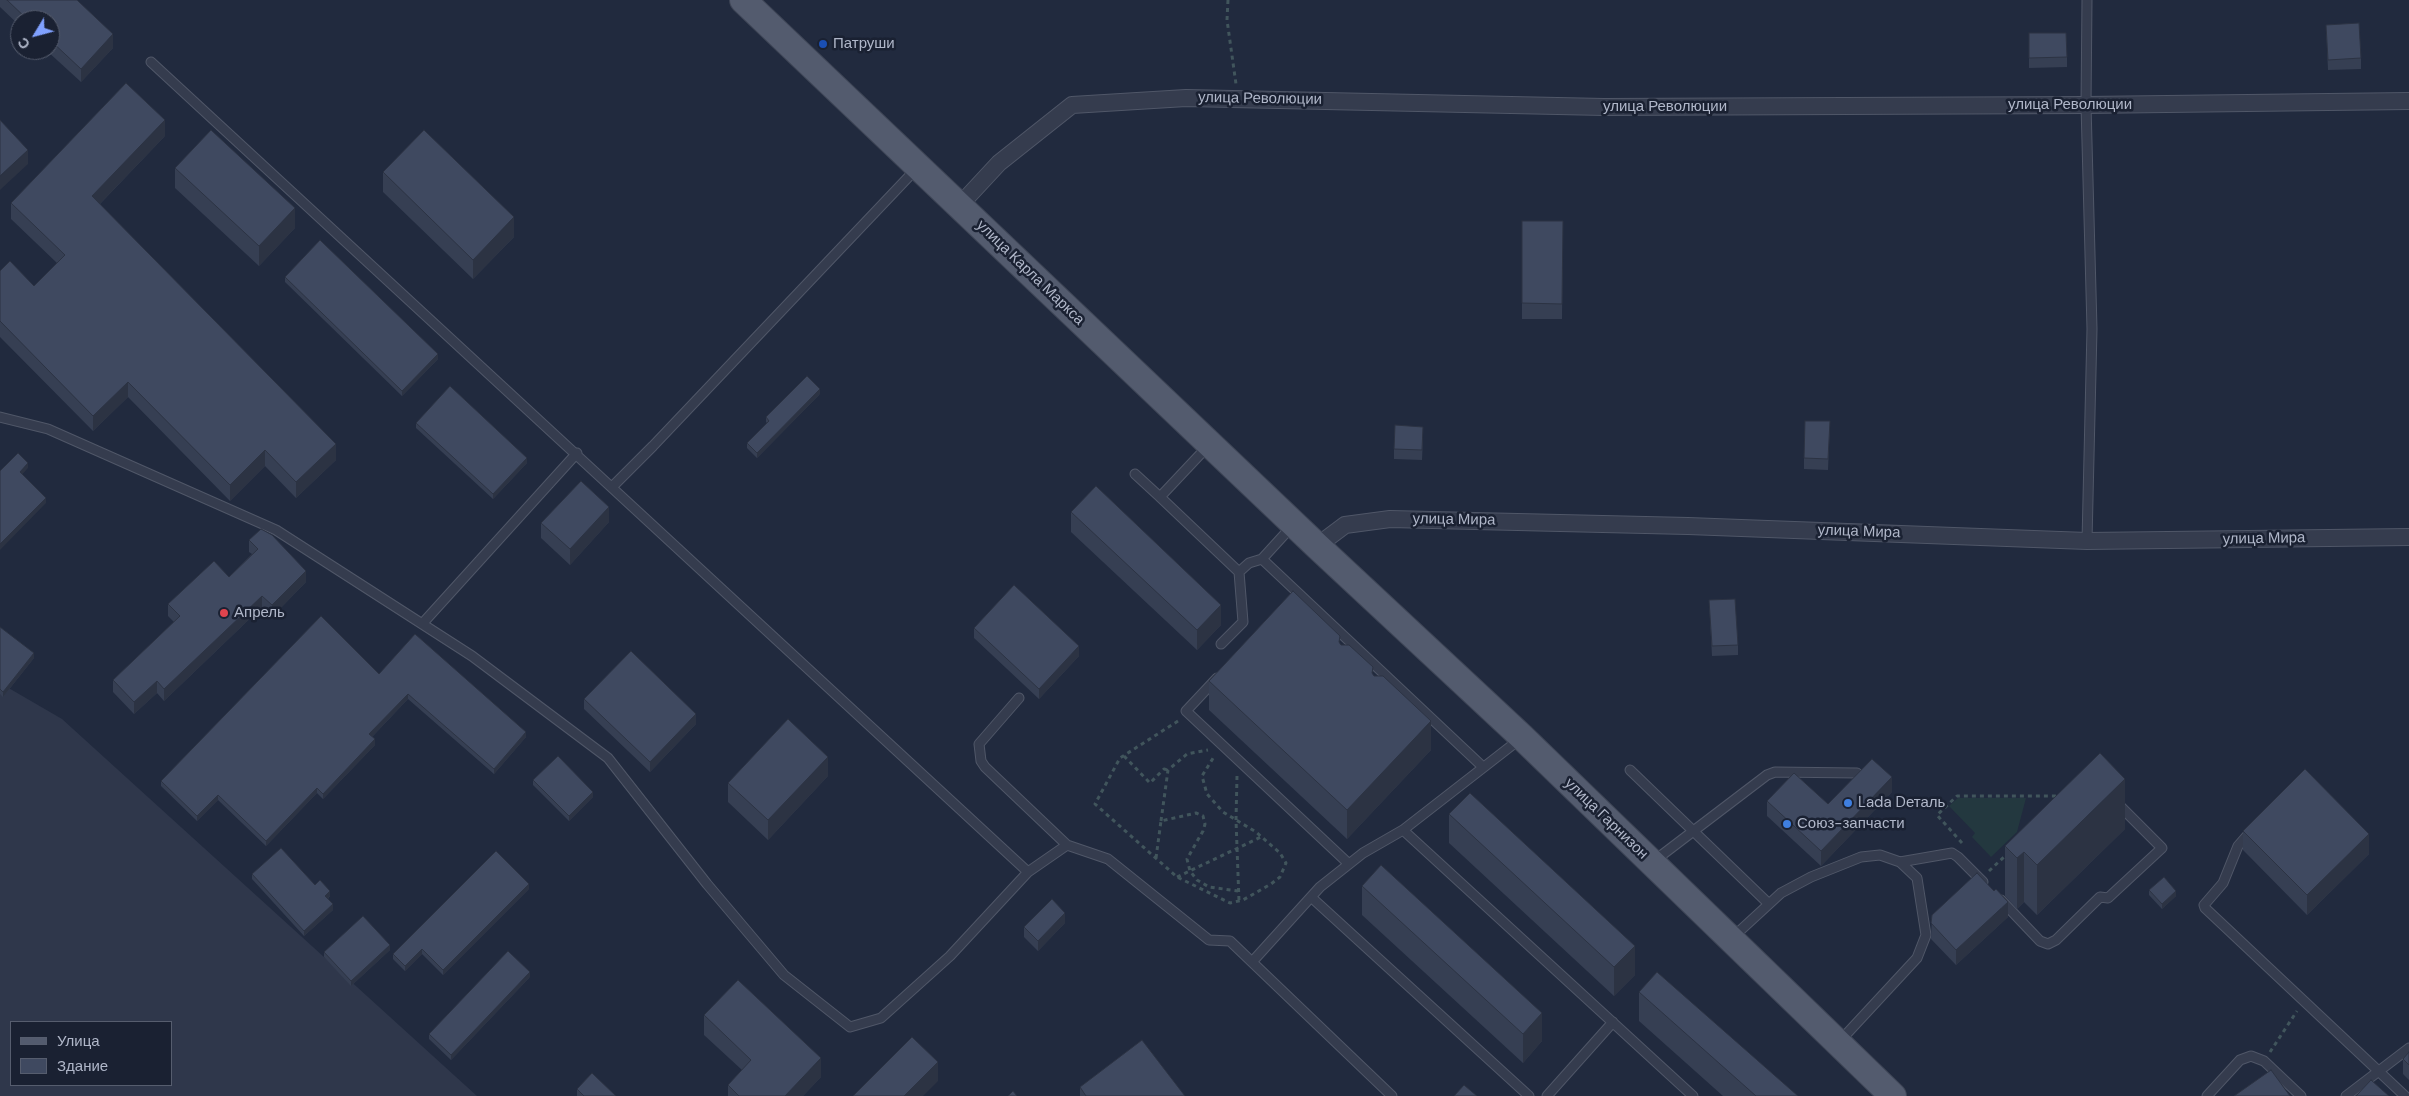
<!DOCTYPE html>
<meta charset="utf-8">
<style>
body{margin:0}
#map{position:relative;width:2409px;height:1096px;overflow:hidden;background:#212a3e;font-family:"DM Sans",sans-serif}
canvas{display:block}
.legend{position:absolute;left:10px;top:1021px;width:162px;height:65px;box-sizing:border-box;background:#1a2132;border:1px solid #565d6e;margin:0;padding:6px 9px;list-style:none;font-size:15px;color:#b0b7c9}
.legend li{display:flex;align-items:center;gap:10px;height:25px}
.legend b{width:25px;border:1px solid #565d6e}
.north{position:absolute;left:10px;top:10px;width:50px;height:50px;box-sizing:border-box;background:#1a2132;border:1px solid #565d6e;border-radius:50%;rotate:233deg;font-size:14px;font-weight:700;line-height:20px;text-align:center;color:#b0b7c9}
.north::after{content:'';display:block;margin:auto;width:18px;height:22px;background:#80a1ff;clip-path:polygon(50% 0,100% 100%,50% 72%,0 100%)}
</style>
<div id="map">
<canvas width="2409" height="1096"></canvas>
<ul class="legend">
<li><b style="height:6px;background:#535b6e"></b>Улица</li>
<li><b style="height:14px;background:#3f4960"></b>Здание</li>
</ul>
<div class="north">С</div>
</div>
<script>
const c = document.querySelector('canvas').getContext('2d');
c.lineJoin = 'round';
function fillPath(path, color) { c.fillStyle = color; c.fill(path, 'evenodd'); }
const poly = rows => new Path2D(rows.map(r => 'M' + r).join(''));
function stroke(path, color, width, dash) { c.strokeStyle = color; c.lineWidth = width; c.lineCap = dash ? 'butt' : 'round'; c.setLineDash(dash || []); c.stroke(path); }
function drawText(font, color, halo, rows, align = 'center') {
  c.font = font + ' "DM Sans",sans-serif'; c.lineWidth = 5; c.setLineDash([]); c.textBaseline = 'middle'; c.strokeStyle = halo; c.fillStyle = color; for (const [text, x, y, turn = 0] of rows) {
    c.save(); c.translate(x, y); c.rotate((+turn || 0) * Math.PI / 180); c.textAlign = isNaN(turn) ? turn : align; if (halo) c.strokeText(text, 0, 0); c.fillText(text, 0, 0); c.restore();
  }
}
fillPath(poly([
 [0,683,62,719,477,1096,0,1096],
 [11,1022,171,1022,171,1085,11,1085]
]), '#2f374b');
fillPath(poly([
 [1958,798,2026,798,2017,832,1991,857,1972,837,1975,833,1949,806]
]), '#23383f');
const service = poly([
 [2087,0,2086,105,2092,329,2087,541],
 [151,62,1028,872],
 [0,417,48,429,276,530,472,656,608,758,707,884,784,975,850,1027,881,1018,950,956,1028,872,1067,845,1108,859,1209,940,1230,941,1392,1096],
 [1208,446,1160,497,1239,572,1249,563,1262,559],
 [1135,474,1160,497],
 [613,486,653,446,917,168],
 [1293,525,1262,559,1483,767],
 [422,624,577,453],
 [1221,644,1243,622,1239,572],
 [1217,678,1186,711,1349,864],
 [1019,698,979,744,981,761,985,767,1067,845],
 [1520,739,1403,830,1693,1096],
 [1630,770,1769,904],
 [2251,831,2238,846,2223,883,2204,905,2205,908,2405,1096],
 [1654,861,1767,775,1775,772,1857,773],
 [1900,862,1952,853,1958,857,1983,882],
 [1311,897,1529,1096],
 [2001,900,2040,941,2048,944,2056,940,2100,897,2108,898,2162,848,2118,804],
 [1732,938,1781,893,1811,877,1861,857,1880,855,1900,862,1917,878,1926,935,1917,958,1840,1041],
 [1252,962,1320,887,1363,853,1403,830],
 [1547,1096,1613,1022],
 [2207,1096,2240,1060,2251,1056,2264,1061,2301,1096],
 [2346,1096,2409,1048]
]);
const minor = poly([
 [960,205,999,163,1072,105,1186,98,1604,107,2086,105,2409,101],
 [1317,546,1345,525,1390,519,1688,526,2087,541,2409,537]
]);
const primary = poly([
 [743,0,1317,546,1522,737,1893,1096]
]);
stroke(service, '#505768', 11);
stroke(minor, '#505768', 18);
stroke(primary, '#3e4556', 28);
stroke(poly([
 [1228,0,1227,20,1236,84],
 [1178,721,1120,758,1095,804,1177,877,1230,903,1243,900,1271,884,1280,877,1286,863,1280,853,1256,832,1223,812,1207,794,1202,776,1215,755],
 [1124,756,1150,783,1164,769,1168,770],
 [1237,776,1236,820,1239,901],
 [1161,821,1168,770,1187,754,1208,750],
 [1962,843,1937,815,1957,796,2060,796],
 [1156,858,1161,821,1196,813,1203,816,1205,824,1203,831,1187,859,1190,871,1197,880,1209,887,1238,891],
 [1989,871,2006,855],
 [1177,877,1261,837],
 [2270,1052,2297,1011]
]), '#41555c', 3, [4, 4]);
stroke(service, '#353c4e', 9);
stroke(minor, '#353c4e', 16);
stroke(primary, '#535b6e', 26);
fillPath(poly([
 [0,0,77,0,113,48,81,82,46,50,50,50,50,20,20,20,20,26,0,7],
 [2326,25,2361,58,2361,69,2328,70],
 [2029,33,2067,57,2067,67,2029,68],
 [165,136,100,204,336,460,296,498,265,466,230,501,128,397,93,431,0,337,0,271,34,286,57,263,11,219,11,203],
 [175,168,295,228,259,266,175,188],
 [383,172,514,237,473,279,383,192],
 [1522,221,1563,221,1562,319,1522,319],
 [285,277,438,359,402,396,285,282],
 [820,394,757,458,747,448,747,443,767,423,766,422,766,417],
 [1830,421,1828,470,1804,469,1804,458],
 [416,423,527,463,493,499,416,428],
 [1423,438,1422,460,1394,459,1394,449],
 [1071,512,1221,625,1197,650,1071,532],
 [609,522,570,565,541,538,541,523],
 [249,540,306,582,272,617,262,607,164,701,157,693,134,714,113,692,113,680,174,622,168,616,168,604,229,577,252,554,249,552],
 [1709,600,1738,645,1738,655,1712,656],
 [0,627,34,658,3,697,0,694],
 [974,628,1079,656,1039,699,974,638],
 [1340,644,1373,675,1431,750,1347,839,1209,710,1209,681],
 [379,674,526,737,494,774,408,699,372,737,375,745,323,799,317,793,266,846,218,800,197,821,161,786,161,781],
 [584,699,696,724,650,772,584,709],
 [828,776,768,840,728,802,728,783],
 [533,780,593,797,569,821,533,785],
 [1892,792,1821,866,1767,816,1767,801,1828,804],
 [1449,814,1635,975,1614,996,1449,843],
 [2125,829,2037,915,2024,902,2017,909,2005,896,2005,846],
 [2243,831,2369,854,2307,915,2243,850],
 [252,874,315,885,330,896,328,899,333,910,304,936,252,879],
 [1362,886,1542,1041,1523,1063,1362,915],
 [529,889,443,975,422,954,405,971,393,959,393,954],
 [2149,890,2176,896,2162,909,2149,895],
 [1932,915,2008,917,1956,965,1931,939],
 [1065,923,1038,951,1024,937,1024,927],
 [390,950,351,986,324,957,324,952],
 [530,977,451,1060,429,1039,429,1034],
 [1639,992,1798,1096,1723,1096,1639,1021],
 [704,1015,821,1077,803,1096,728,1096,728,1085,742,1070,704,1035],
 [2409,1052,2409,1080,2403,1074,2403,1059],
 [1080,1087,1185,1096,1080,1096],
 [577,1089,616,1096,577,1096]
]), '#363f53');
fillPath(poly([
 [113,34,113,48,81,82,81,69],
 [165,120,165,136,92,212,92,196],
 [28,150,28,164,0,190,0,176],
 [295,208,295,228,259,266,259,246],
 [514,217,514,237,473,279,473,260],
 [438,354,438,359,402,396,402,391],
 [128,382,128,397,93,431,93,416],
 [820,389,820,394,757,458,757,453],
 [336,444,336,460,296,498,296,482],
 [265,450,265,466,230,501,230,485],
 [527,458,527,463,493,499,493,494],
 [28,463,28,468,20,477,20,472],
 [46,498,46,503,0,550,0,544],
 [609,507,609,522,570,565,570,549],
 [306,571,306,582,272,617,272,605],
 [262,596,262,607,164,701,164,689],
 [1221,605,1221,625,1197,650,1197,630],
 [1079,646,1079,656,1039,699,1039,689],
 [34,653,34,658,3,697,3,692],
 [157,681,157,693,134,714,134,702],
 [408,694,408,699,369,740,369,734],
 [696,714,696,724,650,772,650,762],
 [1431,721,1431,750,1347,839,1347,810],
 [526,732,526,737,494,774,494,769],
 [375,739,375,745,323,799,323,794],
 [828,757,828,776,768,840,768,820],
 [1892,777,1892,792,1821,866,1821,851],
 [2125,779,2125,829,2037,915,2037,865],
 [317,788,317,793,266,846,266,841],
 [593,792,593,797,569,821,569,816],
 [218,795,218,800,197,821,197,816],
 [2369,834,2369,854,2307,915,2307,895],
 [2024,852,2024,902,2017,909,2017,858],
 [529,884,529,889,443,975,443,970],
 [330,891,330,896,325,901,325,896],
 [2176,891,2176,896,2162,909,2162,904],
 [2008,902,2008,917,1956,965,1956,950],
 [333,904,333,910,304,936,304,931],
 [1065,913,1065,923,1038,951,1038,941],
 [390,945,390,950,351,986,351,981],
 [1635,946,1635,975,1614,996,1614,967],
 [422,949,422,954,405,971,405,966],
 [530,972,530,977,451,1060,451,1055],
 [1542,1013,1542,1041,1523,1063,1523,1034],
 [821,1058,821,1077,803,1096,785,1096],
 [938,1062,938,1081,923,1096,904,1096]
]), '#2c3343');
const building = poly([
 [7,0,77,0,113,34,81,69,50,40,50,20,28,20,7,0],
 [2359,23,2361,58,2328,60,2326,25,2359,23],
 [2029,33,2066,33,2067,57,2029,58,2029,33],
 [126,83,165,120,92,196,336,444,296,482,265,450,230,485,128,382,93,416,0,321,0,271,10,261,34,286,65,255,11,203,126,83],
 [0,120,28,150,0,176,0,120],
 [211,130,295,208,259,246,175,168,211,130],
 [424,130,514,217,473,260,383,172,424,130],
 [1522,221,1563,221,1562,304,1522,303,1522,221],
 [320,240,438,354,402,391,285,277,320,240],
 [807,376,820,389,757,453,747,443,769,421,766,417,807,376],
 [450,386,527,458,493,494,416,423,450,386],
 [1805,421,1830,421,1828,459,1804,458,1805,421],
 [1395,425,1423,427,1422,450,1394,449,1395,425],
 [18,453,28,463,20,472,46,498,0,544,0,471,18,453],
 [581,481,609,507,570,549,541,523,581,481],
 [1096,486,1221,605,1197,630,1071,512,1096,486],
 [261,529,272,535,306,571,272,605,262,596,164,689,157,681,134,702,113,680,180,616,168,604,214,561,229,577,258,549,249,540,261,529],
 [1014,585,1079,646,1039,689,974,628,1014,585],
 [1293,591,1340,636,1339,642,1341,645,1349,645,1373,667,1372,673,1374,676,1383,676,1431,721,1347,810,1209,681,1293,591],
 [1735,599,1738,645,1712,646,1709,600,1735,599],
 [321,616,379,674,415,634,526,732,494,769,408,694,369,734,375,739,323,794,317,788,266,841,218,795,197,816,161,781,321,616],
 [0,627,34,653,3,692,0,689,0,627],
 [631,651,696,714,650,762,584,699,631,651],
 [788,719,828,757,768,820,728,783,788,719],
 [2100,753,2125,779,2037,865,2024,852,2017,858,2005,846,2100,753],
 [558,756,593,792,569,816,533,780,558,756],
 [1872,759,1892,777,1821,851,1767,801,1794,773,1828,804,1872,759],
 [2305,769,2369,834,2307,895,2243,831,2305,769],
 [1470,793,1635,946,1614,967,1449,814,1470,793],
 [281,848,315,885,320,880,330,891,325,896,333,904,304,931,252,874,281,848],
 [496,851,529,884,443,970,422,949,405,966,393,954,496,851],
 [1381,865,1542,1013,1523,1034,1362,886,1381,865],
 [1977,873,1994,891,1996,889,2008,902,1956,950,1931,923,1932,915,1977,873],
 [2164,877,2176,891,2162,904,2149,890,2164,877],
 [1052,899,1065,913,1038,941,1024,927,1052,899],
 [363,916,390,945,351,981,324,952,363,916],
 [508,951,530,972,451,1055,429,1034,508,951],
 [1657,972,1798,1096,1756,1096,1639,992,1657,972],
 [738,980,821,1058,785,1096,739,1096,728,1085,751,1060,704,1015,738,980],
 [912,1037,938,1062,904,1096,853,1096,912,1037],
 [1142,1040,1185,1096,1086,1096,1080,1087,1142,1040],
 [2409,1052,2409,1065,2403,1059,2409,1052],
 [2271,1070,2290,1096,2234,1096,2271,1070],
 [592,1073,616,1096,584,1096,577,1089,592,1073],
 [2371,1080,2389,1096,2356,1096,2371,1080],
 [1464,1085,1477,1096,1454,1096,1464,1085],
 [1013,1091,1017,1096,1008,1096,1013,1091]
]);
fillPath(building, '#3f4960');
stroke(building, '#2c3343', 1);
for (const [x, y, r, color] of [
 [823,44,5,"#1a4fb4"],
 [224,613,5,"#e0444e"],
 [1848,803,5,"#3f7fe0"],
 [1787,824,5,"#3f7fe0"]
]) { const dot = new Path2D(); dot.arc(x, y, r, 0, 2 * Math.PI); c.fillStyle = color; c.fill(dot); stroke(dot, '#1a2132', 2); }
drawText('15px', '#b0b7c9', '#1a2132', [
 ["Патруши",833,44],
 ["Апрель",234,613],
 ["Lada Dеталь",1858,803],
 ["Союз-запчасти",1797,824]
], 'left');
drawText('15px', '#b0b7c9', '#1a2132', [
 ["улица Революции",1260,99,1],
 ["улица Революции",2070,105],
 ["улица Революции",1665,107],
 ["улица Карла Маркса",1030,273,44],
 ["улица Мира",1454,520,1],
 ["улица Мира",1859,532,2],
 ["улица Мира",2264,539,-1],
 ["улица Гарнизон",1606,819,44]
]);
</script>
